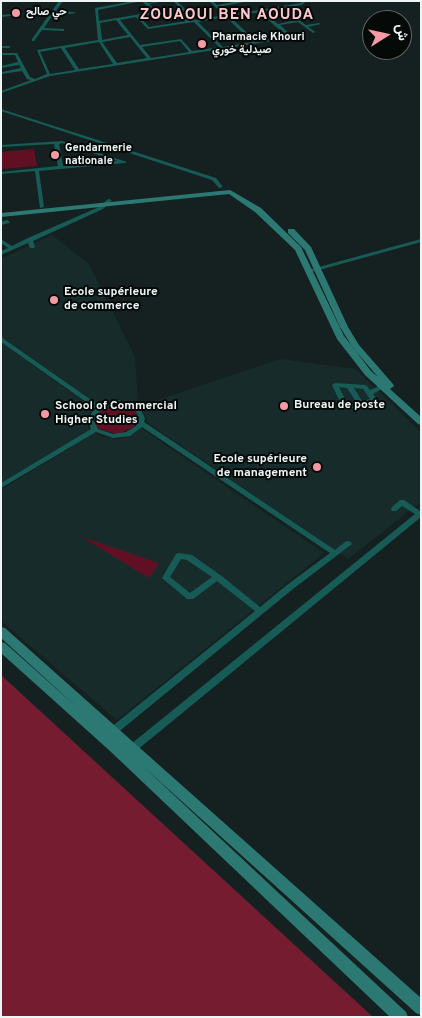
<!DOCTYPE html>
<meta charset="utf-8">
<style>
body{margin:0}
#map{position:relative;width:422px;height:1018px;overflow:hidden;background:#152120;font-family:Overpass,Vazirmatn,sans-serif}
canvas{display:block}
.frame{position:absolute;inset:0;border:2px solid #eef6f5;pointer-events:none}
.north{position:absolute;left:362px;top:10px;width:50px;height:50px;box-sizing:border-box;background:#050a09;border:1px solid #626867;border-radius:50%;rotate:80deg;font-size:14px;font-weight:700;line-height:20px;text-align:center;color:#eef6f5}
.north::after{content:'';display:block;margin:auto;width:18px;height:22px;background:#f49aa5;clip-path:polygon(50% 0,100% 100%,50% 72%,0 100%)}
</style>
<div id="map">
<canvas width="422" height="1018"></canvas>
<div class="frame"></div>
<div class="north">ش</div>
</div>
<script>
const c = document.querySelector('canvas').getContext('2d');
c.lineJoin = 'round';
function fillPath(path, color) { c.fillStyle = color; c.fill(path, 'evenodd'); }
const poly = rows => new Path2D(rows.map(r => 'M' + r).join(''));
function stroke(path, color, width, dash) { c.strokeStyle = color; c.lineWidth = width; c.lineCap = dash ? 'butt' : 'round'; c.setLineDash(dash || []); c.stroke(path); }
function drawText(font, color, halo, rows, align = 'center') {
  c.font = font + ' Overpass,Vazirmatn,sans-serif'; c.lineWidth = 4; c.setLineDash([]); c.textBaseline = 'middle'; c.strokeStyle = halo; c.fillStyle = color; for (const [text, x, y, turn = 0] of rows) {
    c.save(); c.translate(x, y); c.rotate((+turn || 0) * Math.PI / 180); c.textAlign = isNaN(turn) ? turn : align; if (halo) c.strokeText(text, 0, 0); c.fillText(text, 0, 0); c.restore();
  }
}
fillPath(poly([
 [52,235,89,264,135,357,138,405,118,399,98,404,1,337,1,259],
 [1,342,93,408,85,422,90,430,1,483],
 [281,359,355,369,421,432,421,502,348,559,148,423,140,406],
 [141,428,324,553,117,720,1,621,1,490,94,433,102,437,118,439,129,436]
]), '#172c2a');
fillPath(poly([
 [34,149,37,166,1,169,1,152],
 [113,405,125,406,135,411,138,419,134,427,117,434,100,429,96,426,95,417,97,413],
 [82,537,159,563,149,578]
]), '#611024');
fillPath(poly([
 [1,675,373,1017,1,1017]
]), '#761c31');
fillPath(poly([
 [59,1,63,1,56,11,74,12,76,13,62,15,54,13,44,28,63,29,64,29,64,31,42,30,34,41,32,41,32,39,59,1],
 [134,1,146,1,148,3,164,1,149,4,157,12,157,14,140,17,149,27,186,21,183,21,173,12,181,9,173,1,177,1,196,20,224,15,209,1,213,1,217,5,239,1,249,1,219,7,228,15,301,3,302,1,306,1,302,5,264,12,278,24,296,20,290,16,292,15,306,25,319,23,321,24,308,27,314,31,315,32,313,33,298,22,280,25,292,36,292,38,291,38,50,76,1,93,1,91,31,80,27,79,22,71,2,74,2,72,21,68,19,65,1,68,1,66,18,62,15,55,1,55,1,53,17,53,30,77,35,79,47,74,37,50,98,40,95,8,134,1],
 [142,1,153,12,99,21,98,10,142,1],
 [183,11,192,20,189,21,189,19,185,19,178,12,183,11],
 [260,12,275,26,288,36,256,41,230,17,260,12],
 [136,17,148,29,194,22,219,47,192,51,181,39,140,45,120,20,136,17],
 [226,17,252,42,223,47,198,22,226,17],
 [116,20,128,35,102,40,100,23,116,20],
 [130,37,147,58,117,63,102,42,130,37],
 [180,41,189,52,151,58,142,47,180,41],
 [99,42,113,64,79,69,65,48,99,42],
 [61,48,75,70,50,74,40,52,61,48],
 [22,13,23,14,21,15,1,17,1,15,22,13],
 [1,46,9,46,11,47,9,48,1,48,1,46],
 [1,109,216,178,223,187,219,188,212,180,1,111,1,109],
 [62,141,127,162,125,163,39,171,44,207,40,208,35,171,1,174,1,172,58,166,54,144,1,147,1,145,62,141],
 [62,143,117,161,63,166,59,144,62,143],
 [108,199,112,200,103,209,33,241,35,247,34,248,30,248,28,243,1,255,1,251,8,248,1,243,1,239,12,246,28,238,99,207,108,199],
 [7,220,10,222,9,223,1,225,1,222,7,220],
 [421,239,421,242,312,272,308,272,307,271,308,270,421,239],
 [1,337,100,406,103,404,119,400,140,408,145,418,144,422,335,550,345,542,348,541,351,542,352,544,293,589,116,734,113,735,110,734,109,731,110,728,255,611,217,581,193,599,187,599,162,578,176,554,179,553,192,555,223,577,260,607,287,585,330,553,142,427,130,436,113,438,96,432,1,488,1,483,91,429,88,421,92,412,96,409,1,342,1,337],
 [119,404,135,410,139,418,136,426,126,432,113,434,98,429,94,421,98,413,107,407,119,404],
 [181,559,187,560,212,577,190,593,170,577,181,559],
 [335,383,365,385,367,386,370,390,382,385,385,387,373,394,377,400,376,401,346,410,343,408,332,385,335,383],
 [339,387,347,388,357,403,348,405,339,387],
 [354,388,363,389,370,399,362,401,354,388],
 [400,500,404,500,420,511,421,511,421,517,136,751,133,752,127,751,126,748,127,745,131,744,415,514,402,506,396,511,392,511,391,509,392,507,400,500]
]), '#175b56');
fillPath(poly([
 [230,190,261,208,301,247,344,336,371,371,378,377,353,348,340,327,305,250,288,233,288,229,294,229,311,247,348,327,359,345,393,384,394,386,390,389,421,417,421,425,418,424,365,375,337,339,295,250,255,212,229,194,1,217,1,213,230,190],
 [1,627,5,628,421,998,421,1015,416,1013,145,768,406,1012,408,1017,390,1017,110,751,1,653,1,642,5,643,79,709,1,638,1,627]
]), '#2c7973');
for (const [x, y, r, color] of [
 [16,13,5,"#f49aa5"],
 [202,44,5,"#f49aa5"],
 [55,155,5,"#f49aa5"],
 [54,300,5,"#f49aa5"],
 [284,406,5,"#f49aa5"],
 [45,414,5,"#f49aa5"],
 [317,467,5,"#f49aa5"]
]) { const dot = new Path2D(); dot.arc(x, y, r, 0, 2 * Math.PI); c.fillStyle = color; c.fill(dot); stroke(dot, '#050a09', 2); }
drawText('bold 11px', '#eef6f5', '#050a09', [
 ["حي صالح",26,13],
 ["Pharmacie Khouri",212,38],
 ["صيدلية خوري",212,51],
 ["Gendarmerie",65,149],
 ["nationale",65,162]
], 'left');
drawText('bold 12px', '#eef6f5', '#050a09', [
 ["Ecole supérieure",64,293],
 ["de commerce",64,307],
 ["Bureau de poste",294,406],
 ["School of Commercial",55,407],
 ["Higher Studies",55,421],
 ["Ecole supérieure",307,460,"right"],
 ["de management",307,474,"right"]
], 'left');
c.letterSpacing = '1px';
drawText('bold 15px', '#fdc8cd', '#050a09', [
 ["ZOUAOUI BEN AOUDA",227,16]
]);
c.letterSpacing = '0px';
</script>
